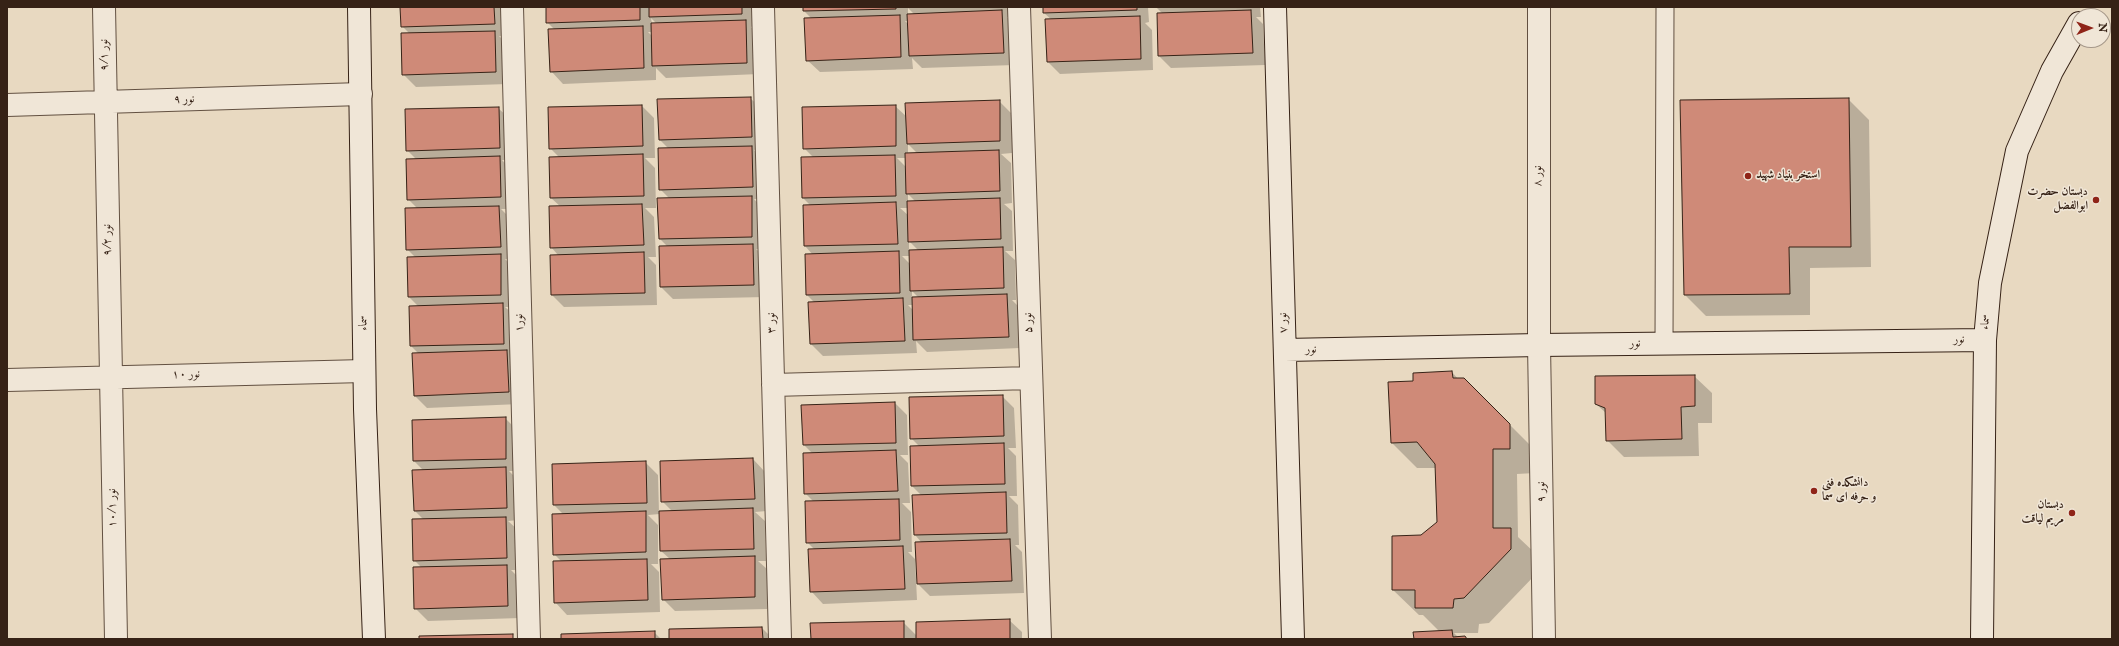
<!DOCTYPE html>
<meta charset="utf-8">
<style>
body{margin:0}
#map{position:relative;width:2119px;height:646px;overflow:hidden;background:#e8d9c1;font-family:"IM FELL English",serif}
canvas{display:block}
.frame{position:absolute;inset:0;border:8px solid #362216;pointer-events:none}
.north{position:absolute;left:2071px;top:8px;width:40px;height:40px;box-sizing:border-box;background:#f0e6d7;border:1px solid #a6988a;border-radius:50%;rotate:89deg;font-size:11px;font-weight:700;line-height:16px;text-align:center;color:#362216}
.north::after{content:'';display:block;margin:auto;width:14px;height:18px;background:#8f2418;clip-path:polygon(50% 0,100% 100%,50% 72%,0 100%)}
</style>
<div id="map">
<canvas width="2119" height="646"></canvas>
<div class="frame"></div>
<div class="north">N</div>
</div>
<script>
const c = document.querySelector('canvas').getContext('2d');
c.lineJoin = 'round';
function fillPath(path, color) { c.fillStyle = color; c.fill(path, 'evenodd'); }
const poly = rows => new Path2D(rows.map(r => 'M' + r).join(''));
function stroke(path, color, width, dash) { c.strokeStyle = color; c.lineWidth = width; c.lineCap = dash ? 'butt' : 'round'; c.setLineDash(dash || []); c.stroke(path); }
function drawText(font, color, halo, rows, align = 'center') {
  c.font = font + ' "IM FELL English",Amiri,serif'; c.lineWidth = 3; c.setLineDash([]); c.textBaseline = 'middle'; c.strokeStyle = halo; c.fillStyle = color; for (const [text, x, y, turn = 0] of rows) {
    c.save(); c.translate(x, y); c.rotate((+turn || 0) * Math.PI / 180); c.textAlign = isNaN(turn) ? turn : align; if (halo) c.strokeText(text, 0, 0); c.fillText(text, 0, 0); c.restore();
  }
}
fillPath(poly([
 [401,7,506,7,506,36,499,36,507,44,508,84,416,87,403,74,410,34,402,26],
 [547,7,754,7,754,26,751,27,758,34,759,74,666,78,656,68,656,80,563,84,551,71,555,30,547,22],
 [651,18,657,24,652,24],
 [648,32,652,32,652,36],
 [804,7,1011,7,1011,17,1007,17,1014,24,1015,65,922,68,912,58,913,69,820,72,807,60,812,19,804,11],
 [908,8,914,14,908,14],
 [905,21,908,21,909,25],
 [1044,7,1148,7,1149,22,1145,23,1152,30,1153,70,1060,74,1048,62,1052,20,1044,13],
 [1156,7,1260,7,1261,17,1256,17,1263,24,1265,65,1171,68,1159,56,1163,14],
 [750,98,763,110,764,149,754,150,764,160,765,199,754,199,763,209,764,249,756,249,765,257,766,297,673,299,661,287,668,247,660,239,670,199,660,189,669,149,660,140],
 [1848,99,1869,120,1871,267,1810,268,1810,315,1706,316,1685,295],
 [999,101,1012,114,1012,153,1001,154,1011,163,1012,203,1004,204,1012,211,1013,251,1005,251,1015,260,1016,300,1012,300,1019,307,1020,348,927,352,916,341,917,353,823,356,811,344,814,302,807,295,813,255,805,246,811,206,803,198,814,158,804,148,895,106,907,117],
 [908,144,917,153,908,154],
 [897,158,906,158,907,168],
 [908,194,915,201,908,202],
 [900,208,908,208,908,215],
 [909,241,918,250,909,251],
 [902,256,910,256,910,264],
 [912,291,919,298,912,298],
 [908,305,913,305,913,310],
 [642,106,654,118,655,158,645,158,655,168,656,208,645,208,654,217,656,257,648,257,656,265,657,305,564,307,552,295,551,256,558,255,551,247,561,207,551,198,560,158,550,148],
 [498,108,511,120,512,160,502,160,511,170,513,209,501,209,511,219,512,259,505,259,513,267,513,307,505,307,515,316,520,404,427,408,415,396,419,354,411,346,410,307,418,306,409,297,408,258,415,257,407,249,418,209,408,199,417,160,407,150],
 [1452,372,1458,379,1464,379,1535,450,1535,473,1517,474,1518,537,1536,554,1536,574,1489,623,1479,624,1478,633,1454,633,1459,638,1466,639,1415,639,1440,632,1423,615,1419,615,1393,590,1421,536,1438,523,1436,468,1417,468,1392,443,1389,383,1414,382],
 [1694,376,1712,393,1712,423,1698,423,1699,456,1624,457,1607,440,1607,414,1596,404],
 [1002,396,1014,408,1016,448,1008,448,1016,456,1017,496,1009,496,1018,505,1019,545,1015,545,1022,552,1024,593,930,596,918,584,916,543,922,543,915,535,913,496,921,495,912,486,911,447,919,446,911,438],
 [895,403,907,415,908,455,900,455,908,463,910,503,902,503,911,512,912,552,908,552,915,559,917,600,823,604,811,591,815,550,807,542,814,502,805,493,812,453,804,445,802,406],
 [505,418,518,431,518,471,509,471,518,480,519,520,508,521,518,530,519,570,511,570,519,578,520,618,428,621,415,608,422,568,414,560,424,520,415,511,423,470,414,461,413,421],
 [753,459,765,472,767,511,755,512,765,521,766,561,758,561,767,569,767,609,675,611,663,599,670,559,661,551,660,514,648,515,658,525,658,564,651,564,659,572,660,612,567,615,555,602,562,562,554,554,564,515,554,505,645,462,658,475,659,512,672,511,662,501],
 [1009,620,1022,632,1022,639,812,639,903,622,917,636],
 [762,628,773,639,670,639],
 [654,632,661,639,562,639]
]), '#0003');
const building = poly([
 [400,7,494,7,495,24,401,27,400,7],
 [546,7,640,7,640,20,546,23,546,7],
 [649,7,742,7,742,14,649,17,649,7],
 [803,7,896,7,896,9,803,11,803,7],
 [1043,7,1137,7,1137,10,1043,13,1043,7],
 [1002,10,1004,53,909,56,907,14,1002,10],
 [1251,10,1253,53,1158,56,1157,13,1251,10],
 [900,15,901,57,806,61,804,18,900,15],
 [1140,16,1141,59,1047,62,1045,19,1140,16],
 [746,20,747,63,652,66,651,23,746,20],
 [643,26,644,68,550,72,548,29,643,26],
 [495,31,496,72,402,75,401,33,495,31],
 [751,97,752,137,659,140,657,99,751,97],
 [1849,98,1851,247,1789,247,1790,294,1684,295,1680,100,1849,98],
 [1000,100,1000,141,907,144,905,103,1000,100],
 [642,105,643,146,549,149,548,107,642,105],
 [896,105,896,146,803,149,802,107,896,105],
 [499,107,500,148,406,151,405,109,499,107],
 [752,146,753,187,659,190,658,148,752,146],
 [999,150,1000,191,906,194,905,153,999,150],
 [643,154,644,196,550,198,549,157,643,154],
 [895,155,896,196,802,198,801,157,895,155],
 [500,156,501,197,407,200,406,159,500,156],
 [752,196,752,237,659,239,657,198,752,196],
 [1000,198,1001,239,908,242,907,201,1000,198],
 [896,202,898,244,804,246,803,205,896,202],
 [642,204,644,245,550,248,549,206,642,204],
 [499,206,501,247,406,250,405,208,499,206],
 [753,244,754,285,660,287,659,246,753,244],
 [1003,247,1004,288,910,291,909,250,1003,247],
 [899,251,900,293,806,295,805,254,899,251],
 [644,252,645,293,551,295,550,255,644,252],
 [501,254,501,295,408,297,407,257,501,254],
 [1007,294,1009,337,913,340,912,297,1007,294],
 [903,298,905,341,810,344,808,302,903,298],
 [503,303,504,344,410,346,409,306,503,303],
 [507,350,509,392,414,396,412,353,507,350],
 [1452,371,1453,378,1464,378,1510,424,1510,449,1493,449,1493,528,1511,528,1511,549,1464,598,1454,599,1453,608,1415,608,1415,590,1392,590,1392,536,1421,535,1437,522,1435,464,1417,442,1391,443,1388,382,1413,381,1413,373,1452,371],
 [1695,375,1695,406,1681,407,1682,439,1606,441,1605,408,1595,404,1595,376,1695,375],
 [1003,395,1004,436,910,439,909,397,1003,395],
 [895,402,896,443,803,445,801,405,895,402],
 [506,417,506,459,413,461,412,420,506,417],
 [1004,443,1005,484,911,486,910,446,1004,443],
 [896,450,898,491,804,494,803,453,896,450],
 [753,458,755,499,661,502,660,461,753,458],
 [646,461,647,503,553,505,552,464,646,461],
 [506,467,507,508,414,511,412,470,506,467],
 [1006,492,1007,533,914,535,912,495,1006,492],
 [899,499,900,540,806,543,805,501,899,499],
 [753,508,754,549,660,551,659,511,753,508],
 [646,511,646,552,553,555,552,514,646,511],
 [506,517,507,558,413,561,412,519,506,517],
 [1010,539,1012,581,917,584,915,542,1010,539],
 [903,546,905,589,810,592,808,549,903,546],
 [755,556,755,597,662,600,660,559,755,556],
 [647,559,648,600,554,603,553,561,647,559],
 [507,565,508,606,414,609,413,567,507,565],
 [1010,619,1010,639,916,639,916,622,1010,619],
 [904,621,904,639,811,639,810,623,904,621],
 [762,627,763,639,669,639,669,629,762,627],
 [1452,630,1453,637,1465,636,1467,639,1414,639,1413,632,1452,630],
 [655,631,655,639,561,639,561,634,655,631],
 [513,634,513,639,419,639,419,636,513,634]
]);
fillPath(building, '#cf8a78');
stroke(building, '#362216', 1);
const lane = poly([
 [1664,343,1665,7]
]);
const street = poly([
 [104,7,116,639],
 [512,7,529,639],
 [763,7,780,639],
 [1019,7,1040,639],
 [1539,7,1539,345,1544,639],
 [7,105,361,94],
 [7,380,364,371],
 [773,385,1031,378]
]);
const secondary = poly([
 [359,7,365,409,374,639],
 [1275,7,1293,639],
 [1285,350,1539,345,1985,340],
 [1982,639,1985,340,1990,283,2017,151,2052,71,2079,23]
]);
stroke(lane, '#625041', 19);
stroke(street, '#625041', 24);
stroke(secondary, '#362216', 24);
stroke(lane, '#f0e6d7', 17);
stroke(street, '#f0e6d7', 22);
stroke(secondary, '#f0e6d7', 22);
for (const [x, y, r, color] of [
 [1748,176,4,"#8f2418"],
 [2096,200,4,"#8f2418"],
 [1814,491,4,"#8f2418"],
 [2072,513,4,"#8f2418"]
]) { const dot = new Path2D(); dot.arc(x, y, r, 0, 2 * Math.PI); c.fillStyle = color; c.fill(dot); stroke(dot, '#f0e6d7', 1.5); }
drawText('12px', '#362216', '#f0e6d7', [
 ["نور ۹/۱",105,55,-91],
 ["نور ۹",184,100,-2],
 ["نور ۸",1539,176,-90],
 ["نور ۹/۲",108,240,-91],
 ["سماء",1986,322,-85],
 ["سماء",364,323,-91],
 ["نور۱",520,323,-92],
 ["نور ۳",772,323,-91],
 ["نور ۵",1029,323,-92],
 ["نور ۷",1284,323,-92],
 ["نور",1959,340,-1],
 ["نور",1635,344,-1],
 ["نور",1311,350,-1],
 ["نور ۱۰",186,375,-1],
 ["نور ۹",1542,492,-91],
 ["نور ۱۰/۱",113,508,-91]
]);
drawText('bold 12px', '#362216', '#f0e6d7', [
 ["استخر بنیاد شهید",1756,176],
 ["دبستان حضرت",2088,193,"right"],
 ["ابوالفضل",2088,207,"right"],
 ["دانشکده فنی",1822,484],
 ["و حرفه ای سما",1822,498],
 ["دبستان",2064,506,"right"],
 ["مریم لیاقت",2064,520,"right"]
], 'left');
</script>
